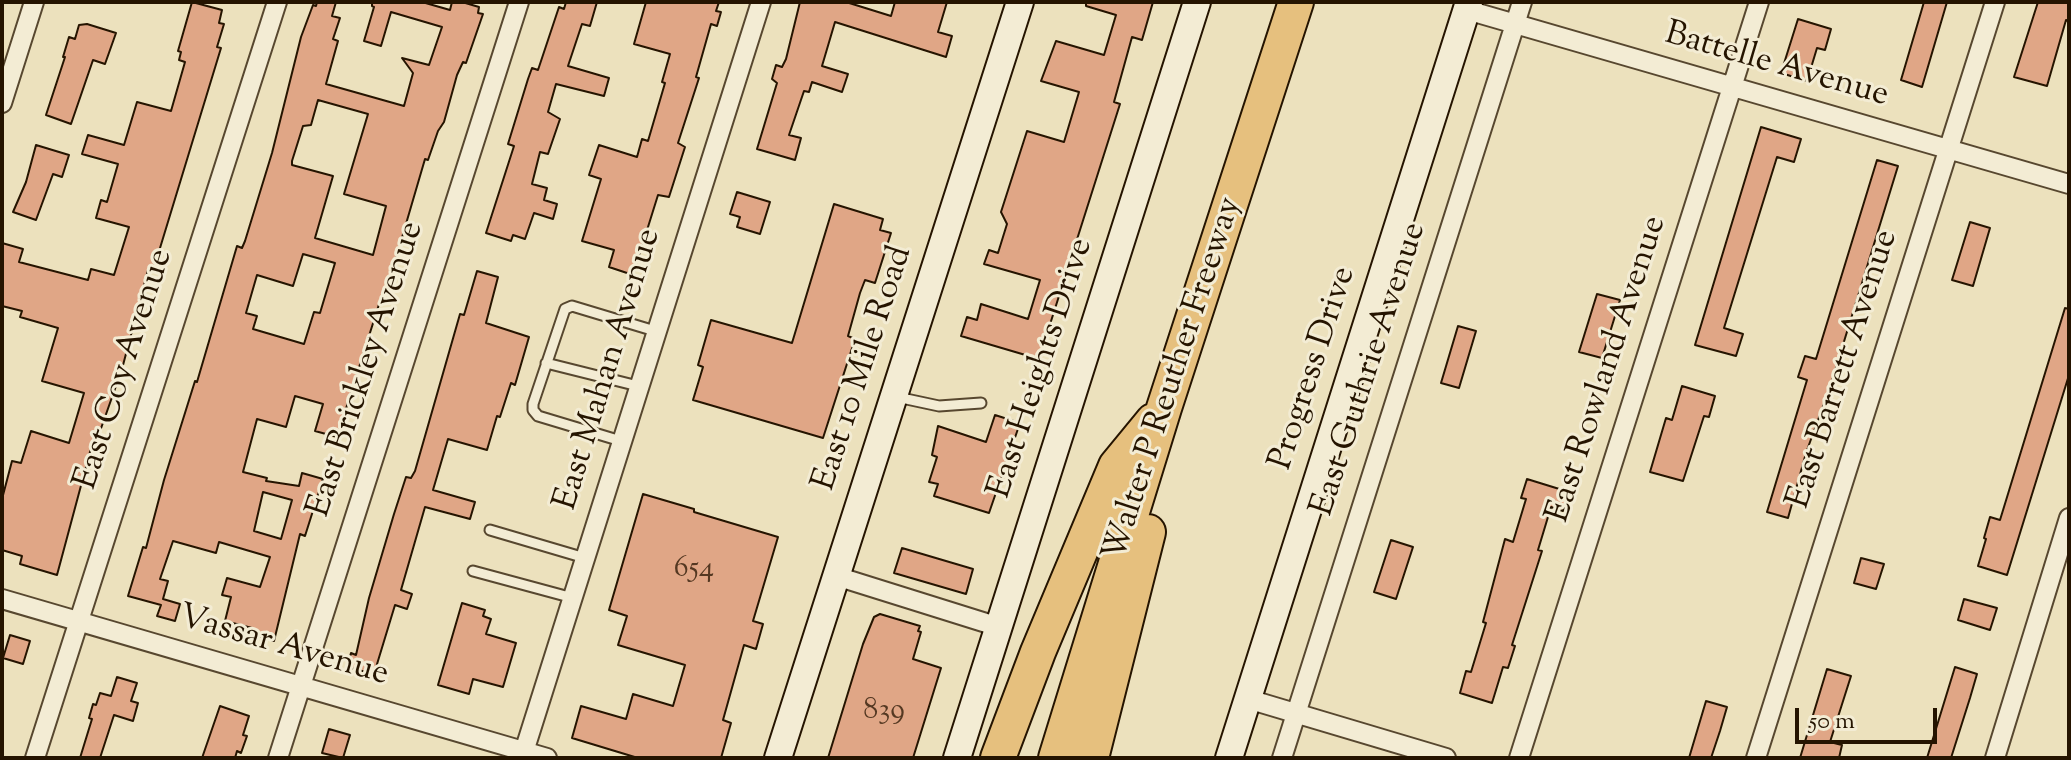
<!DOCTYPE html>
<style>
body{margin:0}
#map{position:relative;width:2071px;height:760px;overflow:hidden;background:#ece1bd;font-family:"Sorts Mill Goudy",serif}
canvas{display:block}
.frame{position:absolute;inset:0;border:4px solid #251400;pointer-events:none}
.scale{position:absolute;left:1795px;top:708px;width:142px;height:36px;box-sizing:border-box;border:4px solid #251400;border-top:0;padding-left:10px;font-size:24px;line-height:28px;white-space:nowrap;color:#251400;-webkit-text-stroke:6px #f3ecd4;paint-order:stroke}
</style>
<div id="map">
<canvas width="2071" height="760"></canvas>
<div class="frame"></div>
<div class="scale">50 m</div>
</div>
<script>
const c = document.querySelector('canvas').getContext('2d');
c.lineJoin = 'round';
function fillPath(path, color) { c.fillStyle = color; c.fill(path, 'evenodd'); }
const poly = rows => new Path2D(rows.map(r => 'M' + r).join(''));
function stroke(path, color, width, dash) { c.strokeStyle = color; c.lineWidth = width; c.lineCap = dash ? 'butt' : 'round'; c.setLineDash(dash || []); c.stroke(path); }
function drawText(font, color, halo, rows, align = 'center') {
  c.font = font + ' "Sorts Mill Goudy",serif'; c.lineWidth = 6; c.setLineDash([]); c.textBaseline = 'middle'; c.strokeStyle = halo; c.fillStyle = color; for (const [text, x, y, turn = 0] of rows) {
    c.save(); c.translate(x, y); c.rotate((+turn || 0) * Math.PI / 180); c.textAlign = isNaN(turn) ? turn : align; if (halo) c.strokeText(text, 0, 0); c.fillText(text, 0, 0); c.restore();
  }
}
const building = poly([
 [192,2,222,10,219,23,224,24,217,47,221,48,153,271,148,270,122,369,99,434,96,433,90,452,57,575,20,564,22,556,2,550,2,499,12,461,21,463,31,431,69,443,84,393,42,381,58,328,20,317,22,311,2,306,2,243,23,249,19,262,88,280,91,269,114,275,129,227,96,218,101,200,107,202,118,164,82,154,88,135,124,145,137,102,171,111,185,62,179,60,181,52,178,51,192,2],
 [317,2,336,2,332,16,340,18,333,39,338,41,326,84,404,106,413,73,402,58,429,65,442,27,391,12,381,46,364,41,374,7,372,6,372,2,422,2,450,10,452,2,462,2,479,7,478,13,483,14,466,63,463,62,457,75,444,122,438,131,428,160,425,159,384,299,381,298,337,437,315,431,323,404,295,396,286,427,257,419,243,472,267,478,266,481,299,486,302,473,323,479,305,536,300,534,274,641,251,634,252,628,225,621,231,597,222,595,227,578,260,587,270,557,219,542,216,553,173,541,160,579,168,581,163,599,180,604,175,621,157,616,161,605,128,596,143,547,146,548,164,480,195,381,197,382,237,246,242,248,245,241,272,153,301,37,313,5,316,6,317,2],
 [318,100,368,114,344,194,386,206,373,255,315,238,333,176,292,165,292,161,303,126,311,125,318,100],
 [303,254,335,263,320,313,314,312,304,344,253,329,257,316,246,313,257,275,293,286,303,254],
 [263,492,292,500,281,539,254,531,263,492],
 [566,2,597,2,590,26,582,24,568,66,609,78,604,96,556,84,548,112,560,119,548,154,540,152,532,184,547,188,544,200,557,204,553,219,534,213,525,239,513,235,511,241,486,233,514,146,508,144,528,79,532,68,538,70,559,7,564,9,566,2],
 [646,2,719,2,716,11,721,12,717,26,711,24,696,77,699,78,678,143,685,147,669,197,658,195,633,275,609,267,614,250,582,241,601,179,589,175,599,145,637,157,642,139,648,141,665,83,662,82,670,54,634,44,646,2],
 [800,2,846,2,891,16,895,2,947,2,938,32,952,36,946,57,835,22,822,66,848,74,842,92,812,82,809,92,804,91,789,135,801,138,795,160,757,149,777,83,772,79,776,65,782,67,786,59,800,2],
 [1086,2,1153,2,1142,40,1132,37,1114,102,1120,104,1039,359,961,336,967,317,977,320,981,304,1028,319,1040,280,984,264,989,250,998,253,1007,224,1001,212,1027,131,1064,142,1079,92,1041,81,1056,41,1104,55,1116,15,1086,6,1086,2],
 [1924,2,1947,2,1922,87,1901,80,1924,2],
 [2038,2,2069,2,2069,21,2066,20,2047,86,2014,77,2038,2],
 [1798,19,1831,29,1825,50,1817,48,1807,81,1781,73,1798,19],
 [87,24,116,33,105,64,93,60,71,124,46,115,65,57,63,57,69,37,75,39,79,25,87,24],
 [1761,127,1801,139,1794,162,1777,157,1724,328,1743,334,1736,356,1695,345,1761,127],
 [36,145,69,155,62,177,53,174,36,220,13,212,26,182,36,145],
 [1877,160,1898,166,1830,387,1806,453,1788,518,1767,512,1807,380,1798,377,1805,356,1816,359,1877,160],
 [737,192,770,202,760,234,737,227,740,217,730,214,737,192],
 [834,204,883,219,880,230,891,233,875,283,865,280,860,293,848,336,855,339,823,438,693,400,703,367,698,365,711,320,792,343,834,204],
 [1970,222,1990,228,1973,286,1952,280,1970,222],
 [477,271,498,277,486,323,529,337,515,385,511,383,500,417,497,416,487,450,448,439,433,490,475,502,470,519,425,507,401,590,412,594,407,609,395,605,374,674,347,667,351,653,356,655,369,598,394,514,406,477,411,478,415,471,460,314,464,315,477,271],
 [1597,294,1620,300,1602,358,1579,352,1597,294],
 [2065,308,2069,309,2069,375,2007,575,1978,566,1986,539,1984,538,1990,517,2000,520,2065,308],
 [1458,326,1476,331,1459,388,1441,383,1458,326],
 [1682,386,1715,396,1709,417,1704,416,1683,481,1650,472,1666,418,1672,420,1682,386],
 [995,415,1020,423,989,513,934,496,938,484,929,482,937,457,932,455,938,426,986,442,995,415],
 [1527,479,1569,492,1563,511,1551,507,1538,550,1542,551,1512,645,1515,646,1508,668,1503,667,1492,703,1460,693,1466,671,1471,672,1486,623,1483,622,1505,539,1513,542,1526,499,1521,498,1527,479],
 [643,494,694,509,694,512,778,537,753,621,763,624,756,649,744,645,723,720,731,723,721,758,638,758,572,738,581,706,626,719,633,694,673,706,685,665,618,645,627,616,609,610,643,494],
 [1391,540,1413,547,1396,599,1374,592,1391,540],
 [902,548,973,569,966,594,894,573,902,548],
 [1861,558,1884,564,1876,589,1854,583,1861,558],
 [1964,599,1997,608,1990,630,1958,620,1964,599],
 [462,603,485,610,483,616,491,619,486,634,516,643,503,687,473,679,469,694,438,685,462,603],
 [880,614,920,626,918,631,921,632,913,659,941,668,913,758,828,758,863,644,874,617,880,614],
 [10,635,30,641,23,664,3,658,10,635],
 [1955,667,1977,674,1970,698,1951,758,1927,758,1955,667],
 [1827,669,1851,676,1830,742,1842,745,1839,758,1800,758,1827,669],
 [117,677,137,683,131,701,138,703,133,721,114,715,100,758,80,758,92,719,89,718,93,704,96,705,100,693,111,696,117,677],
 [1706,701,1727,707,1720,731,1711,758,1689,758,1706,701],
 [220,706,249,716,243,735,247,736,241,753,237,751,235,758,202,758,220,706],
 [329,729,350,735,343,758,322,753,329,729]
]);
fillPath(building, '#e0a686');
stroke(building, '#251400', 2);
const lane = poly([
 [546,363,638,386],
 [897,397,939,406,981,403],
 [621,441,538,416,533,410,533,404,565,309,572,306,655,331],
 [490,530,585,558],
 [473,571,573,598]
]);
const street = poly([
 [1467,10,2069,184],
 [2,103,34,2],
 [836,576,999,627],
 [2,599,547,758],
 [1248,699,1446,758],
 [35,758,277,2],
 [278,758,519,2],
 [522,758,761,2],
 [1282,758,1522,2],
 [1519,758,1759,2],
 [1756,758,1995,2],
 [1995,758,2069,518]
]);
const secondary = poly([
 [778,758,1020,2],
 [957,758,1197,2],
 [1229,758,1469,2]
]);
const highway = poly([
 [998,758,1038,652,1116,466,1153,421],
 [1056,758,1164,408,1296,2],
 [1091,758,1148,532]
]);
stroke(lane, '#57472f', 13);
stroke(street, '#57472f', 22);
stroke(secondary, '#251400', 30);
stroke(highway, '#251400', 38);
stroke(lane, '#f3ecd4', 9);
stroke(street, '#f3ecd4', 18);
stroke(secondary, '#f3ecd4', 26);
stroke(highway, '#e6c07e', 34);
drawText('30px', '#543822', null, [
 ["654",694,571],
 ["839",884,713]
]);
drawText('34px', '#251400', '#f3ecd4', [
 ["Battelle Avenue",1776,67,16],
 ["East 10 Mile Road",865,369,-72],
 ["East Heights Drive",1043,369,-72],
 ["Progress Drive",1315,369,-72],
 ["East Coy Avenue",126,370,-72],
 ["East Brickley Avenue",368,370,-72],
 ["East Mahan Avenue",610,370,-73],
 ["East Guthrie Avenue",1371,370,-72],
 ["East Rowland Avenue",1609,370,-72],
 ["East Barrett Avenue",1845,370,-72],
 ["Walter P Reuther Freeway",1175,380,-72],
 ["Vassar Avenue",283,648,16]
]);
</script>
